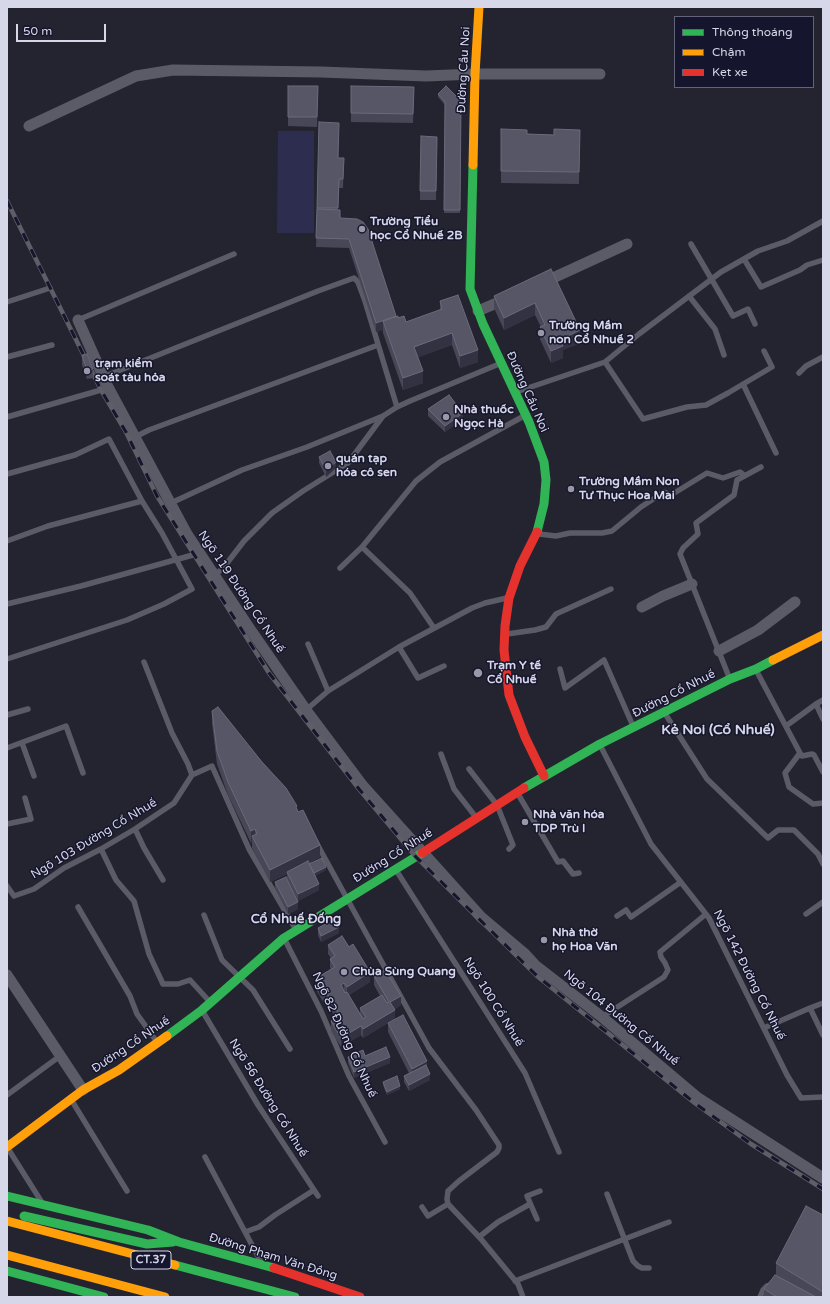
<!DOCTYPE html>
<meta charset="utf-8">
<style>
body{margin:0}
#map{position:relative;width:830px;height:1304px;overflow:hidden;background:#242431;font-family:"Varela Round",sans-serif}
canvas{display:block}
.frame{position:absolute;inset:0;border:8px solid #d6d7e8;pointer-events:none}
.legend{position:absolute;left:674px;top:16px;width:140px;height:72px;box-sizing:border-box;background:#15152d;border:1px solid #626378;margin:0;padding:5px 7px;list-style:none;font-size:12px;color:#d6d7e8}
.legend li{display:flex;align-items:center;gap:8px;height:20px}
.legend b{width:20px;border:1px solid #626378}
.scale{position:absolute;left:16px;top:24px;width:90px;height:18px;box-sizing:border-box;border:2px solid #d6d7e8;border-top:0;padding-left:5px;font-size:12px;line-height:14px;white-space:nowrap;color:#d6d7e8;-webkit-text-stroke:3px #15152d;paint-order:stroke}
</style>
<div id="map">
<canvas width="830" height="1304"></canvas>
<div class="frame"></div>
<ul class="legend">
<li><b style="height:5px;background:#30b455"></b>Thông thoáng</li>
<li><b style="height:5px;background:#ff9f0a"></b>Chậm</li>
<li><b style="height:5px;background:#e5322d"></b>Kẹt xe</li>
</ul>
<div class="scale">50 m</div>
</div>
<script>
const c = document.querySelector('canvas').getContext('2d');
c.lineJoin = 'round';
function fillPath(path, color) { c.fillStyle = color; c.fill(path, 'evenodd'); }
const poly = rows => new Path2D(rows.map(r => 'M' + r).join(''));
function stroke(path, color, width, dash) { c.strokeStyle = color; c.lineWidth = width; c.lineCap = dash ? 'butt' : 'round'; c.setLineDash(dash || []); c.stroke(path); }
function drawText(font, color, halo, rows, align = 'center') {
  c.font = font + ' "Varela Round",sans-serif'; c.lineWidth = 3; c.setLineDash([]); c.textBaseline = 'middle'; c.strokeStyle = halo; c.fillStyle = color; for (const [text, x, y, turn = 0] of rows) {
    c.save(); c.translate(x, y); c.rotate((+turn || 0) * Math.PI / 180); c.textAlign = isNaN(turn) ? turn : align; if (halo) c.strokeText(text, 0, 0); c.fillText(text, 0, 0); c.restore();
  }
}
fillPath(poly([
 [278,131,314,131,314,233,277,233]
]), '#2d2d4f');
stroke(poly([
 [691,244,733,316,748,309,755,324],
 [744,259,761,287,800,270,807,265,823,260],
 [689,296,715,329,724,355],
 [7,302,50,288],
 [78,320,234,254],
 [7,357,52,345],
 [605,362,643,419,687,407,706,405,728,393,772,367,764,351],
 [799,373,806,366,823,357],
 [103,377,318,291,354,278,358,282,365,301,397,407],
 [743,384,776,453],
 [516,392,605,362,639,334,721,272,758,251,787,241,823,221],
 [7,417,101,390],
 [135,437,149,430,378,345],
 [7,474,75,455,109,439,142,501,162,533,192,589,164,604,127,620,7,659],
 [171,503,242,470,307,447,383,416,397,407,410,401,499,364],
 [539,534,556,536,570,533,602,533,612,531,641,507,664,492,671,495,707,473,723,478,740,472,744,475],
 [7,541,48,526,142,501],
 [362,547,410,593,434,628],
 [340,568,362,547,416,481,440,462,524,416],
 [215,575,224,567,244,541,272,513,303,491,348,463,383,416],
 [7,604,81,586,200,553],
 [507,634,535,630,546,627,556,614,611,589],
 [308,644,328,691],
 [399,647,418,678,444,666],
 [144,662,172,733,188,764,192,775],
 [560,669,565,688,604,660,633,726],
 [756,670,800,753,785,773,789,787,813,804,823,803],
 [729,677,680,554,683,548,698,534,696,523,734,495,737,480,761,467],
 [816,704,823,700],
 [306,710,328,691,399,647,472,608,485,603,507,598],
 [664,712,707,779,768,838,778,830,794,830,818,854,823,864],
 [7,715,28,709],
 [786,726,816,704,823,719],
 [22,743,34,776],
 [600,745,651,844,709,918,787,1075,801,1098,823,1097],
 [7,748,66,726,83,773],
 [800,753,802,756,812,754,814,755,823,772],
 [441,754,454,789,475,816],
 [469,769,497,805,513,845,509,849],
 [518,794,558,862,563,861,573,874,579,873],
 [7,824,31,819,25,798],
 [135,829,144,848,163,880],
 [316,842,429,1048,476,1110,499,1145,499,1148,497,1152,459,1181,448,1191,447,1199,448,1204,481,1239,518,1284,523,1297],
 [101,849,116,880,134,901,149,954,163,984,178,984,190,980,210,1002],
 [396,870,525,1073,559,1152],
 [7,886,14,896,34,889,64,868,101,849,135,829,174,803,192,775,212,766,249,849,295,928],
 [78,907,130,996,137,1014,157,1042],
 [806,914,823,902],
 [204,915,222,960,253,990,290,1049],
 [617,916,626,910,631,917,681,882],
 [285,940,321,1011,349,1076,385,1142],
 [810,1008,823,1003],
 [203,1012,258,1105,318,1196],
 [602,1017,664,977,668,970,665,963,661,957,660,952,706,914],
 [764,1028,810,1008,823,1035],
 [7,1095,60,1056],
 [72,1101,127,1191],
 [7,1147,41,1201],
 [205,1157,260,1260],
 [607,1194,633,1261,638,1266,642,1268,649,1268],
 [422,1207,428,1216,448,1204],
 [537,1219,527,1196,540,1191],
 [245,1232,259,1227,275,1215,314,1190],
 [479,1237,498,1222,530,1204],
 [515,1281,669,1222],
 [760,1297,763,1290,767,1286,771,1285]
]), '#5a5b66', 5.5);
stroke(poly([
 [29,126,136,76,173,70,321,72,426,76,475,74,600,74],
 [542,283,627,244],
 [478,311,506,299],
 [78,320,107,385,187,534,250,629,306,710,363,786,481,917,525,954,535,965,602,1017,698,1098,823,1178],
 [642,607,663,596,692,584],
 [719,651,758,630,795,602],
 [7,975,83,1090]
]), '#5a5b66', 11);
stroke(poly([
 [473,165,470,289,483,324,529,422,544,462,546,480,544,504,537,532],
 [524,788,600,744,730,679,756,669,773,660],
 [167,1036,202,1010,284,938,422,853],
 [7,1196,148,1230,179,1242,274,1268],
 [24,1216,147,1244,173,1242],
 [175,1265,295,1297],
 [7,1271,104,1297]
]), '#30b455', 9);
stroke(poly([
 [473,165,475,74,479,7],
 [773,660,823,635],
 [7,1147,83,1090,119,1070,167,1036],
 [7,1221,175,1265],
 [7,1255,165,1297]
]), '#ff9f0a', 9);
stroke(poly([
 [537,532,520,566,509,598,505,626,504,650,509,695,525,737,544,776],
 [422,853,524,788],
 [274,1268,360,1297]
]), '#e5322d', 9);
const rail = poly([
 [7,201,101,390,126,432,157,496,269,673,359,789,416,857,537,976,696,1104,751,1144,823,1189]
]);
stroke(rail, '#5e5e68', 4.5);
stroke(rail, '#15152d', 3, [9]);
fillPath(poly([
 [288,86,318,86,317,127,288,126],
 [351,86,414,87,413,123,351,122],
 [438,94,461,101,460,213,444,213,445,105,438,97],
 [319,122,338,158,344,158,343,188,339,188,338,210,340,218,396,316,406,322,440,310,440,301,478,362,460,368,452,345,418,357,423,383,403,390,383,333,383,330,376,332,349,248,316,247],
 [501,129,527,134,554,135,580,130,579,184,501,183],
 [437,137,436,200,420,200,420,191],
 [551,269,580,343,563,350,563,358,551,363,540,339,540,327,541,327,535,315,504,330,494,308,494,296],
 [82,356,93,369,93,378,87,379,82,365],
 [428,409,463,419,445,432,428,416],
 [319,457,336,468,326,477,319,463],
 [212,711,297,810,320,857,309,863,309,864,326,870,315,876,319,890,298,901,287,878,287,874,270,882,252,848,252,843,251,843,228,795,217,764,212,723],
 [275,882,298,909,288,914,275,888],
 [318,928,339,933,321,942,318,935],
 [328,945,370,982,349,995,360,1013,360,1008,380,996,374,985,374,976,401,1005,395,1009,395,1019,389,1022,427,1068,430,1080,409,1091,404,1082,404,1076,409,1073,388,1032,388,1023,363,1038,361,1035,341,1047,331,1031,331,1021,336,1018,327,1004,325,1005,315,988,315,979,331,969,330,968,330,959,331,958,328,954],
 [365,1056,390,1063,354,1078,348,1063,348,1057],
 [383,1082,400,1089,387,1095,383,1085],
 [823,1215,823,1297,764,1297,764,1289,776,1276,776,1263]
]), '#474758');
fillPath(poly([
 [535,303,535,315,504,330,504,318],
 [396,316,383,321,383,330,376,332,376,323],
 [580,330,580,343,563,350,563,358,551,363,551,351,562,339],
 [452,333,452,345,414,359,414,347],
 [478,350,478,362,460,368,460,356],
 [423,371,423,383,403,390,403,378],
 [463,413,463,419,445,432,445,426],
 [336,462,336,468,326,477,326,470],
 [255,829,255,842,252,836,252,843,251,843,251,831],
 [320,845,320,857,288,873,287,872,287,874,270,882,270,870],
 [326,867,326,870,313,877,313,874],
 [319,884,319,890,298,901,298,894],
 [298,902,298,909,288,914,288,907],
 [339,927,339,933,321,942,321,936],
 [370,972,370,982,347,996,347,987],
 [344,983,344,992,341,985],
 [327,994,327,1004,325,1005,325,996],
 [401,996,401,1005,390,1012,390,1002],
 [395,1010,395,1019,363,1038,363,1029],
 [361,1026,361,1035,341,1047,341,1038],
 [390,1057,390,1063,354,1078,354,1072],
 [427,1061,427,1070,412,1078,412,1069],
 [430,1074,430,1080,409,1091,409,1085],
 [400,1086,400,1089,387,1095,387,1092]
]), '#323242');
const building = poly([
 [288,86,318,86,317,117,288,117,288,86],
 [351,86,414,87,413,114,351,113,351,86],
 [446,86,461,101,460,210,444,210,445,102,438,94,446,86],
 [319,122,339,123,338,158,344,158,343,179,339,179,338,208,317,208,319,122],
 [501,129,527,130,527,134,554,135,554,129,580,130,579,172,501,171,501,129],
 [421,136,437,137,436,191,420,191,421,136],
 [317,209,340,210,340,218,357,219,363,222,368,229,396,316,376,323,349,239,316,238,317,209],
 [551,269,580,330,562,339,563,341,561,342,563,346,551,351,540,327,545,325,535,303,504,318,494,296,551,269],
 [458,295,478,350,460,356,452,333,414,347,423,371,403,378,383,321,398,316,398,318,404,316,406,322,442,309,440,301,458,295],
 [87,354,93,369,87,370,82,356,87,354],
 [449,395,463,413,445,426,428,409,449,395],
 [330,451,336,462,326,470,319,457,330,451],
 [218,707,262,762,286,788,297,806,296,807,298,812,303,810,320,845,270,870,252,836,257,834,255,829,251,831,228,782,217,751,212,711,218,707],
 [322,858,326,867,314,873,309,864,322,858],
 [308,861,319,884,298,894,287,872,308,861],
 [286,877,298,902,288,907,275,882,286,877],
 [335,919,339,927,321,936,318,928,335,919],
 [342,936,349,947,353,944,370,972,347,987,344,983,341,985,345,993,347,992,363,1019,366,1017,360,1008,382,995,387,1003,389,1002,374,976,385,970,401,996,390,1002,395,1010,363,1029,361,1026,341,1038,331,1021,340,1016,327,994,325,996,315,979,335,967,330,959,335,956,328,945,342,936],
 [403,1015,427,1061,412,1069,388,1023,403,1015],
 [386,1047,390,1057,354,1072,348,1057,363,1050,365,1056,386,1047],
 [426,1065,430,1074,409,1085,404,1076,426,1065],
 [397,1076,400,1086,387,1092,383,1082,397,1076],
 [806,1206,823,1215,823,1292,776,1263,806,1206],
 [775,1275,816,1297,777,1297,764,1289,775,1275]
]);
fillPath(building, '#565667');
stroke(building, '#6a6a7c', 1);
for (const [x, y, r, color] of [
 [362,229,4,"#9898a8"],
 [541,333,4,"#9898a8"],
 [87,371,4,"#9898a8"],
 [446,417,4,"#9898a8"],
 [328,466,4,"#9898a8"],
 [571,489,4,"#9898a8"],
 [478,673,5,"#9898a8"],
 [525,822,4,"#9898a8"],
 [544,940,4,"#9898a8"],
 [344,972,4,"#9898a8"]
]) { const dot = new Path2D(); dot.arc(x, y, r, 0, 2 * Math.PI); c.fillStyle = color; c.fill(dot); stroke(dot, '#15152d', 1.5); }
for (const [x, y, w] of [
 [151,1260,40]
]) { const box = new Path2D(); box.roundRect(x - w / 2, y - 9, w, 18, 3); c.fillStyle = '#15152d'; c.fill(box); stroke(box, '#d6d7e8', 1); }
drawText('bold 11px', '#d6d7e8', null, [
 ["CT.37",151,1260]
]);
drawText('12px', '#d6d7e8', '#15152d', [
 ["Đường Cầu Noi",464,70,-87],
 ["Đường Cầu Noi",527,392,66],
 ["Ngõ 119 Đường Cổ Nhuế",241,592,56],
 ["Đường Cổ Nhuế",674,694,-27],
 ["Ngõ 103 Đường Cổ Nhuế",94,839,-31],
 ["Đường Cổ Nhuế",393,856,-32],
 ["Ngõ 142 Đường Cổ Nhuế",749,975,63],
 ["Ngõ 100 Cổ Nhuế",493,1002,58],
 ["Ngõ 104 Đường Cổ Nhuế",621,1018,39],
 ["Ngõ 82 Đường Cổ Nhuế",344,1035,65],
 ["Đường Cổ Nhuế",131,1045,-34],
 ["Ngõ 56 Đường Cổ Nhuế",268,1098,58],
 ["Đường Phạm Văn Đồng",273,1257,17]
]);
drawText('bold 12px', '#d6d7e8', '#15152d', [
 ["Trường Tiểu",370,222],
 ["học Cổ Nhuế 2B",370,236],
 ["Trường Mầm",549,326],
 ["non Cổ Nhuế 2",549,340],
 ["trạm kiểm",95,364],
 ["soát tàu hỏa",95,378],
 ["Nhà thuốc",454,410],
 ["Ngọc Hà",454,424],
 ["quán tạp",336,459],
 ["hóa cô sen",336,473],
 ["Trường Mầm Non",579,482],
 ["Tư Thục Hoa Mai",579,496],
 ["Trạm Y tế",487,666],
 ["Cổ Nhuế",487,680],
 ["Nhà văn hóa",533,815],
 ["TDP Trù I",533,829],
 ["Nhà thờ",552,933],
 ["họ Hoa Văn",552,947],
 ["Chùa Sùng Quang",352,972]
], 'left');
drawText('bold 13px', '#d6d7e8', '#15152d', [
 ["Cổ Nhuế Đống",296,920]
]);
drawText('bold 14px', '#d6d7e8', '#15152d', [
 ["Kẻ Noi (Cổ Nhuế)",718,730]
]);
</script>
